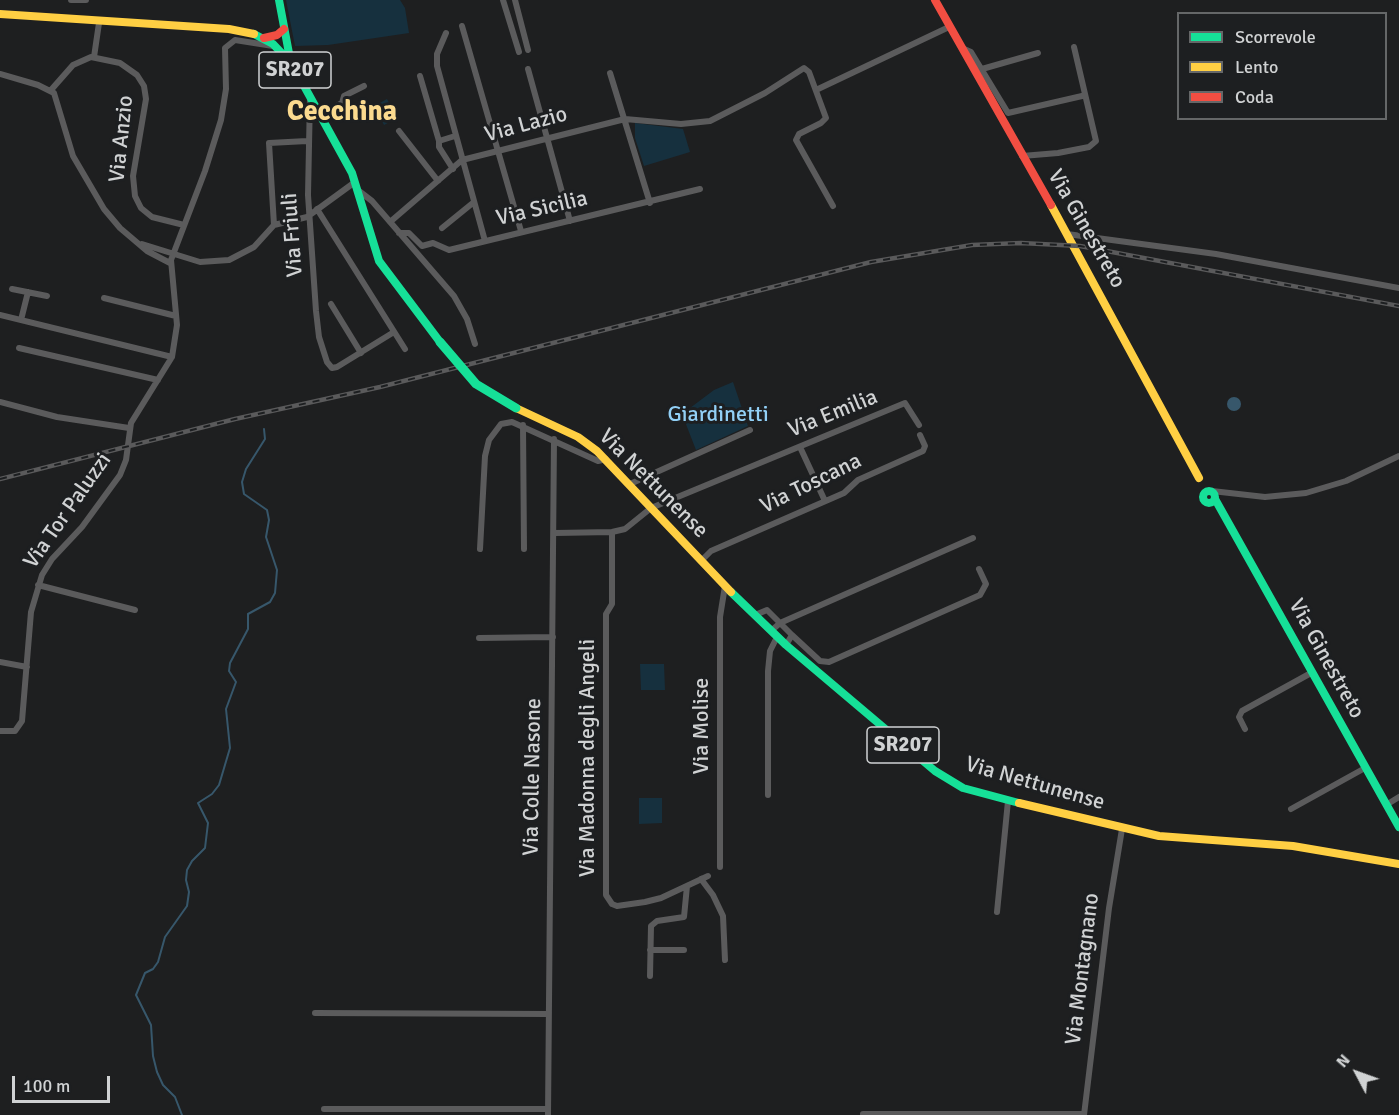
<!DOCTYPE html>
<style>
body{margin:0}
#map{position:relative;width:1399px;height:1115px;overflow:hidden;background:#1e1f20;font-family:Signika,sans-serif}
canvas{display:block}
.legend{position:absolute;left:1177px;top:12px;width:210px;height:108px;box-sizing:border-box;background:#1d1f21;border:2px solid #656768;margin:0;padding:8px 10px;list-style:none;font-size:18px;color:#d0d2d3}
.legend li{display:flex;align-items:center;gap:12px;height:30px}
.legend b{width:30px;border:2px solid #656768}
.north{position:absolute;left:1327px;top:1043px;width:60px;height:60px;-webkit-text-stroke:4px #1d1f21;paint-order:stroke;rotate:311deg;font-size:16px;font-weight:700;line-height:24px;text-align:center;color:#d0d2d3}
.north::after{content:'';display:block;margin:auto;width:21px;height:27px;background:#d0d2d3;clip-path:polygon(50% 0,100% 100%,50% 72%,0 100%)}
.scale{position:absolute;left:12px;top:1076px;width:98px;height:27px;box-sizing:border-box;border:3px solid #d0d2d3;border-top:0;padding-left:8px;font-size:18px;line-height:21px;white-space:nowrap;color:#d0d2d3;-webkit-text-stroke:4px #1d1f21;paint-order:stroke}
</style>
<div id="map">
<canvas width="1399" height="1115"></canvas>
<ul class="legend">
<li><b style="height:8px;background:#16e098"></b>Scorrevole</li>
<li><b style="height:8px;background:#ffcf43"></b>Lento</li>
<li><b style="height:8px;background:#f24e42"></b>Coda</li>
</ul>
<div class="north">N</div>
<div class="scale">100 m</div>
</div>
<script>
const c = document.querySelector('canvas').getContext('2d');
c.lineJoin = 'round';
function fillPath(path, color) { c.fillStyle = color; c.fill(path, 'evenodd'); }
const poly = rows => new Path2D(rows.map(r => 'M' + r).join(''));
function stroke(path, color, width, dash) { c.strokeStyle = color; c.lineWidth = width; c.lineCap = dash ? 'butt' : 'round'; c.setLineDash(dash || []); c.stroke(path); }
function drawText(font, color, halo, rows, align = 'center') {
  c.font = font + ' Signika,sans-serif'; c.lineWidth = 6; c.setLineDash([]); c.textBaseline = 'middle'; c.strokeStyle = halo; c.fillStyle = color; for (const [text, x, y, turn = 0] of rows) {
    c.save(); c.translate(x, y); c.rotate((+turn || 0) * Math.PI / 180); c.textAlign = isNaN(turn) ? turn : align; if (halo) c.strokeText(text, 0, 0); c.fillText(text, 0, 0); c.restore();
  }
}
fillPath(poly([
 [286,0,400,0,405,8,409,33,328,45,295,46],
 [387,99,397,118,384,125,374,106],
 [635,123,683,129,690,152,644,166,635,138],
 [733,382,748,426,696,450,682,414,714,390],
 [640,664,664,664,665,690,641,690],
 [639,798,662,798,662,823,639,824]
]), '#16303e');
fillPath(poly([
 '1227 404a7 7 0 1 1 14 0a7 7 0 1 1-14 0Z'
]), '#37576b');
stroke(poly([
 [182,1115,175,1097,163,1085,157,1072,153,1056,151,1025,136,995,145,973,153,969,158,962,165,937,187,906,189,892,186,880,187,870,192,861,205,848,208,823,198,803,212,794,219,785,230,748,226,709,236,682,229,671,230,663,248,629,248,614,270,602,275,593,277,570,266,537,269,520,267,510,244,494,242,482,246,469,265,439,264,429]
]), '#37576b', 2);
stroke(poly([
 [71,0,86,0],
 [503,0,519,52],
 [515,0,528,50],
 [462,26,521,231],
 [446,33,437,54,437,66,485,241],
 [962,48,971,52,1008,113,1082,96],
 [94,57,99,23],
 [528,69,570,221],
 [982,69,1038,53],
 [610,73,650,203],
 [0,74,38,85,54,93,73,156,104,209,120,228,147,251,170,263],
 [420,76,439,141],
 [51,90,73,65,91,57,120,63,137,75,144,86,146,99,133,176,135,196,141,208,152,217,184,225],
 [816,90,949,27],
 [310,97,308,195,316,311,319,337,327,362,332,368,337,367,394,332],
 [320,115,342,103,344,96,364,86],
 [399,131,438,181],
 [1022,156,1058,153,1089,147,1096,141,1074,47],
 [453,169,439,147,439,141,455,136],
 [359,191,372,201,454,296,467,319,475,344],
 [317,209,405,349],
 [390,222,462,160,625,119,681,124,710,121,765,93,804,68,809,72,826,118,821,123,799,134,796,140,833,206],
 [274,225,269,143,307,141],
 [442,228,474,202],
 [399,233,409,233,422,246,433,243,449,250,700,189],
 [1067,234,1216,254,1399,288],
 [142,244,200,262,229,260,254,247,274,225,307,217,355,182],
 [12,289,47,296],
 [104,298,176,316],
 [331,304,361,353],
 [0,315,172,357],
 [21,320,28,292],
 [19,348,158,380],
 [0,402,57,417,129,428],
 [523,425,524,549],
 [800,447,825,501],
 [630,484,750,430],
 [1212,491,1265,497,1306,493,1346,481,1399,456],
 [612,532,612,604,606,614,606,895,612,904,617,906,645,902,661,898,708,876],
 [555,533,612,532,625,529,651,508,905,403,919,425],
 [480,549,485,456,489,440,501,424,512,422,598,461,606,459],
 [702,560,711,551,844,493,858,480,923,451,925,446,920,435],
 [38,585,135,610],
 [755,615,767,610,792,635,786,645],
 [771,631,780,623,973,538],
 [792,635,820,661,829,662,980,595,986,584,979,569],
 [479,638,553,637],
 [0,662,27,667],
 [1245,729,1239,717,1242,711,1311,673],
 [0,731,15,731,22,721,31,612,42,575,52,559,82,527,120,475,126,460,131,423,172,357,177,325,171,260,205,171,221,120,226,89,225,48,235,40,273,46],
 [768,795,768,671,770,651,777,637],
 [1386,805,1399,797],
 [1291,809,1365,768],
 [720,867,720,617,725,586],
 [701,879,713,895,723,916,725,960],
 [997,912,1008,801],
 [650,950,684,950],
 [650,976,651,926,657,921,684,917,687,886],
 [315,1013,548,1014],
 [324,1109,548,1109],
 [863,1114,1084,1114],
 [548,1115,554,439],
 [1084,1115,1109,908,1122,829]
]), '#5b5b5c', 6);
stroke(poly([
 [279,0,291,64],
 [254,34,273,44,292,64,352,173,379,261,440,342],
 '1203 497a6 6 0 1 1 12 0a6 6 0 1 1-12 0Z',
 [1215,499,1399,827],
 [731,592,786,645,935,771,963,788,1019,803]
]), '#16e098', 8);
stroke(poly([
 [0,14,229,29,254,34],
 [1051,205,1199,478],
 [516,408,578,437,597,451,731,592],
 [1019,803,1159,836,1293,846,1399,864]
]), '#ffcf43', 8);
stroke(poly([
 [935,0,1051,205],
 [264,38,277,35,284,29]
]), '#f24e42', 8);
const rail = poly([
 [0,479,235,419,380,387,871,262,972,245,1021,243,1080,246,1399,306]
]);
stroke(rail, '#5a5a5b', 4.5);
stroke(rail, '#1d1f21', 2, [7]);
stroke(poly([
 [440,342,476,384,516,408]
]), '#16e098', 9);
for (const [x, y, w] of [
 [295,70,72],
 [903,745,72]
]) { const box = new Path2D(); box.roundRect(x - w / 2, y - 18, w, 36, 4.5); c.fillStyle = '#1d1f21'; c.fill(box); stroke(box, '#d0d2d3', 1.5); }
drawText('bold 21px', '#d0d2d3', null, [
 ["SR207",295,70],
 ["SR207",903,745]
]);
drawText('22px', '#d0d2d3', '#1d1f21', [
 ["Via Lazio",526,125,-15],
 ["Via Anzio",122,139,-84],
 ["Via Sicilia",542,209,-13],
 ["Via Ginestreto",1086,229,60],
 ["Via Friuli",293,235,-94],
 ["Via Emilia",833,414,-22],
 ["Via Nettunense",653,484,45],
 ["Via Toscana",811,484,-26],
 ["Via Tor Paluzzi",68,511,-55],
 ["Via Ginestreto",1326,659,61],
 ["Via Molise",702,726,-90],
 ["Via Madonna degli Angeli",588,758,-90],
 ["Via Colle Nasone",533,777,-89],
 ["Via Nettunense",1035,784,16],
 ["Via Montagnano",1083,969,-83]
]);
drawText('22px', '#92d0f6', '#1d1f21', [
 ["Giardinetti",718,415]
]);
drawText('bold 28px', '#fbda8f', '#1d1f21', [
 ["Cecchina",342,113]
]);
</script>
